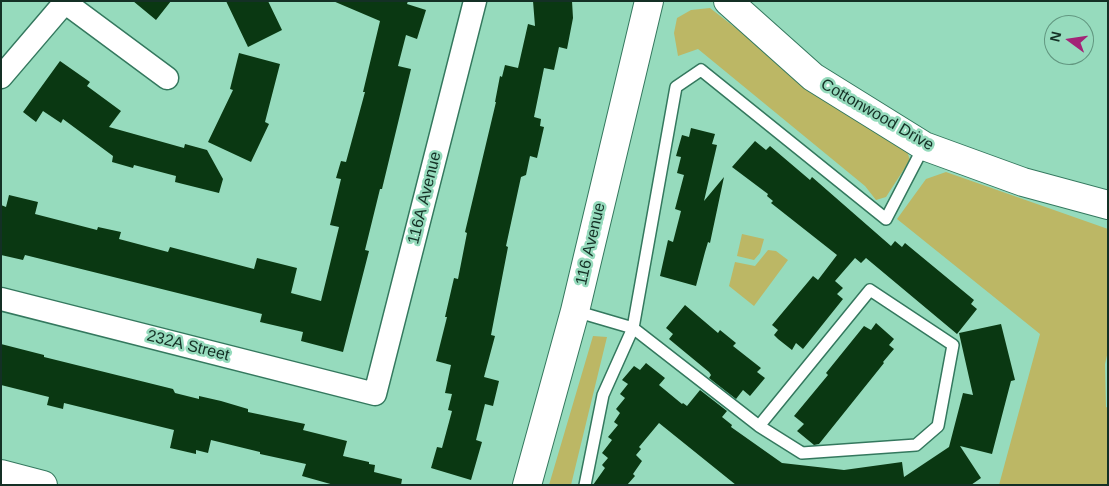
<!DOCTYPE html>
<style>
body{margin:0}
#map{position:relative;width:1109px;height:486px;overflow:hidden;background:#96dbbd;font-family:Helvetica,sans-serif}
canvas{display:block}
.frame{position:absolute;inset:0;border:2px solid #143025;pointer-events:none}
.north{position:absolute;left:1044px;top:15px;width:50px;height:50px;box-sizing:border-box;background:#96dbbd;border:1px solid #629780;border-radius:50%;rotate:284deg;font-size:14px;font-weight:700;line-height:20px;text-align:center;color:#143025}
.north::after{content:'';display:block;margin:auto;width:18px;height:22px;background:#a32477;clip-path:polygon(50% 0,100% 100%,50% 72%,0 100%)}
</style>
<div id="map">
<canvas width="1109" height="486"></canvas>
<div class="frame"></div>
<div class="north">N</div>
</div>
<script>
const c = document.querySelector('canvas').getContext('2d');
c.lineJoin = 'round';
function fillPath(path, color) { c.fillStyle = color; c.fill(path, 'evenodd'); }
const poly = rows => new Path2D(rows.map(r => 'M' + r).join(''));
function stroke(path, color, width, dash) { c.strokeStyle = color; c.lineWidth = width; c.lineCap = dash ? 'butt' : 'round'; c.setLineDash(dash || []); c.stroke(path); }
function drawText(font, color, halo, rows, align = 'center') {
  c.font = font + ' Helvetica,sans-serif'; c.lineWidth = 5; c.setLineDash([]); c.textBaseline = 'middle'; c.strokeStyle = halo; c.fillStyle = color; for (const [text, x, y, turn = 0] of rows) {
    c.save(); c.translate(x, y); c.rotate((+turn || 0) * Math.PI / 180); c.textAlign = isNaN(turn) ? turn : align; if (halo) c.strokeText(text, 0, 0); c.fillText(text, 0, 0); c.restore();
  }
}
fillPath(poly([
 [710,8,782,64,907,151,910,160,886,197,876,200,865,186,698,49,678,56,674,33,677,18,691,10],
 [946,172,1108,229,1108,351,1105,364,1106,407,1108,408,1108,485,999,485,1040,334,897,219,926,179],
 [742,234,764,239,760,253,754,260,737,256],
 [768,250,776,251,788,260,754,306,729,286,735,262,755,266],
 [593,336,607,337,571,485,549,485]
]), '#bcb765');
fillPath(poly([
 [133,1,171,1,156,20],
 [226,1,268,1,282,30,248,47],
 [333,1,408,1,407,4,426,10,417,39,406,35,398,66,411,69,382,189,380,189,365,250,369,251,343,352,301,341,303,332,260,322,262,314,25,255,23,260,1,255,1,205,6,207,9,195,38,202,35,214,97,230,98,227,121,232,119,239,168,252,170,247,254,269,257,258,297,268,291,293,321,301,339,227,330,225,341,179,336,178,341,161,346,162,365,92,363,92,380,21],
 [533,1,572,1,573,18,567,49,559,47,554,70,544,68,534,117,541,119,540,126,544,127,537,158,530,156,526,175,521,177,506,246,508,247,491,335,495,336,484,377,499,381,493,406,485,404,476,440,482,442,471,480,431,468,437,447,442,448,452,411,448,410,452,394,445,393,451,365,436,361,447,317,445,317,454,278,458,279,467,233,465,232,496,102,495,102,500,76,502,77,505,65,518,68,528,24,535,26],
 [239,53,280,64,265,122,269,124,251,162,208,142,233,90,230,89],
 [60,61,90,82,87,86,121,111,109,127,184,148,185,144,207,150,223,179,219,193,175,182,176,176,134,165,133,168,112,162,113,156,63,119,61,123,43,111,36,122,23,112],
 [691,128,715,134,712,144,717,145,704,201,724,177,710,243,708,242,705,252,696,286,660,276,668,240,673,242,681,211,675,209,684,175,677,173,681,157,676,156,682,135,689,137],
 [755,141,766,150,770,146,810,180,812,177,891,246,895,241,902,247,905,243,974,300,971,304,977,309,957,334,866,258,861,263,855,258,835,281,843,288,837,294,843,299,803,349,796,343,792,350,778,339,774,335,778,330,772,325,813,276,818,280,837,255,771,203,773,201,767,196,768,194,732,167],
 [685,305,718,333,720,330,736,343,733,346,761,368,757,372,765,378,750,396,743,390,736,399,709,378,711,375,709,372,669,339,673,334,666,328],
 [876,323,894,339,889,345,894,349,883,362,884,363,819,444,814,445,797,431,804,424,794,416,828,375,826,373,864,326,871,330],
 [1001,324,1015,380,1011,381,992,454,960,446,981,478,971,485,736,485,659,423,639,447,641,449,636,455,642,461,633,474,635,476,627,485,593,485,605,468,602,465,608,458,602,453,612,440,608,437,618,425,614,422,620,413,616,409,625,398,620,394,628,384,622,380,634,366,640,370,646,363,665,378,659,385,682,404,683,403,687,406,700,390,727,411,722,417,732,425,731,427,782,463,844,470,902,462,904,477,949,447,963,393,973,395,959,333],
 [1,344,44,355,44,357,173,389,175,393,199,399,199,396,221,401,248,409,248,412,305,424,303,430,347,441,343,456,369,462,369,464,375,465,374,472,402,479,401,485,334,485,302,476,306,464,260,454,260,452,211,440,208,453,196,450,196,454,170,448,174,430,64,403,63,409,47,405,49,397,1,385]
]), '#0a3812');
const service = poly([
 [575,311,633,328,759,426,802,453,916,445,938,426,953,345,870,290,759,426],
 [585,485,603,395,633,328,676,87,701,70,886,219,924,146]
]);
const minor = poly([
 [63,1,167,78],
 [1,77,66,1],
 [1,299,375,394,475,1]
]);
const tertiary = poly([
 [728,1,813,77,924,146,1023,182,1108,205],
 [527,485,575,311,649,1]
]);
const secondary = poly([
 [1,474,43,485]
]);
stroke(service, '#34785e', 14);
stroke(minor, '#34785e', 25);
stroke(tertiary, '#34785e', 30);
stroke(secondary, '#34785e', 30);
stroke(service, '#fff', 11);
stroke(minor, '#fff', 22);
stroke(tertiary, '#fff', 28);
stroke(secondary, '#fff', 28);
drawText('16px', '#143025', '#96dbbd', [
 ["Cottonwood Drive",877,115,30],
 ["116A Avenue",425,198,-76],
 ["116 Avenue",591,244,-77],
 ["232A Street",188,346,14]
]);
</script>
